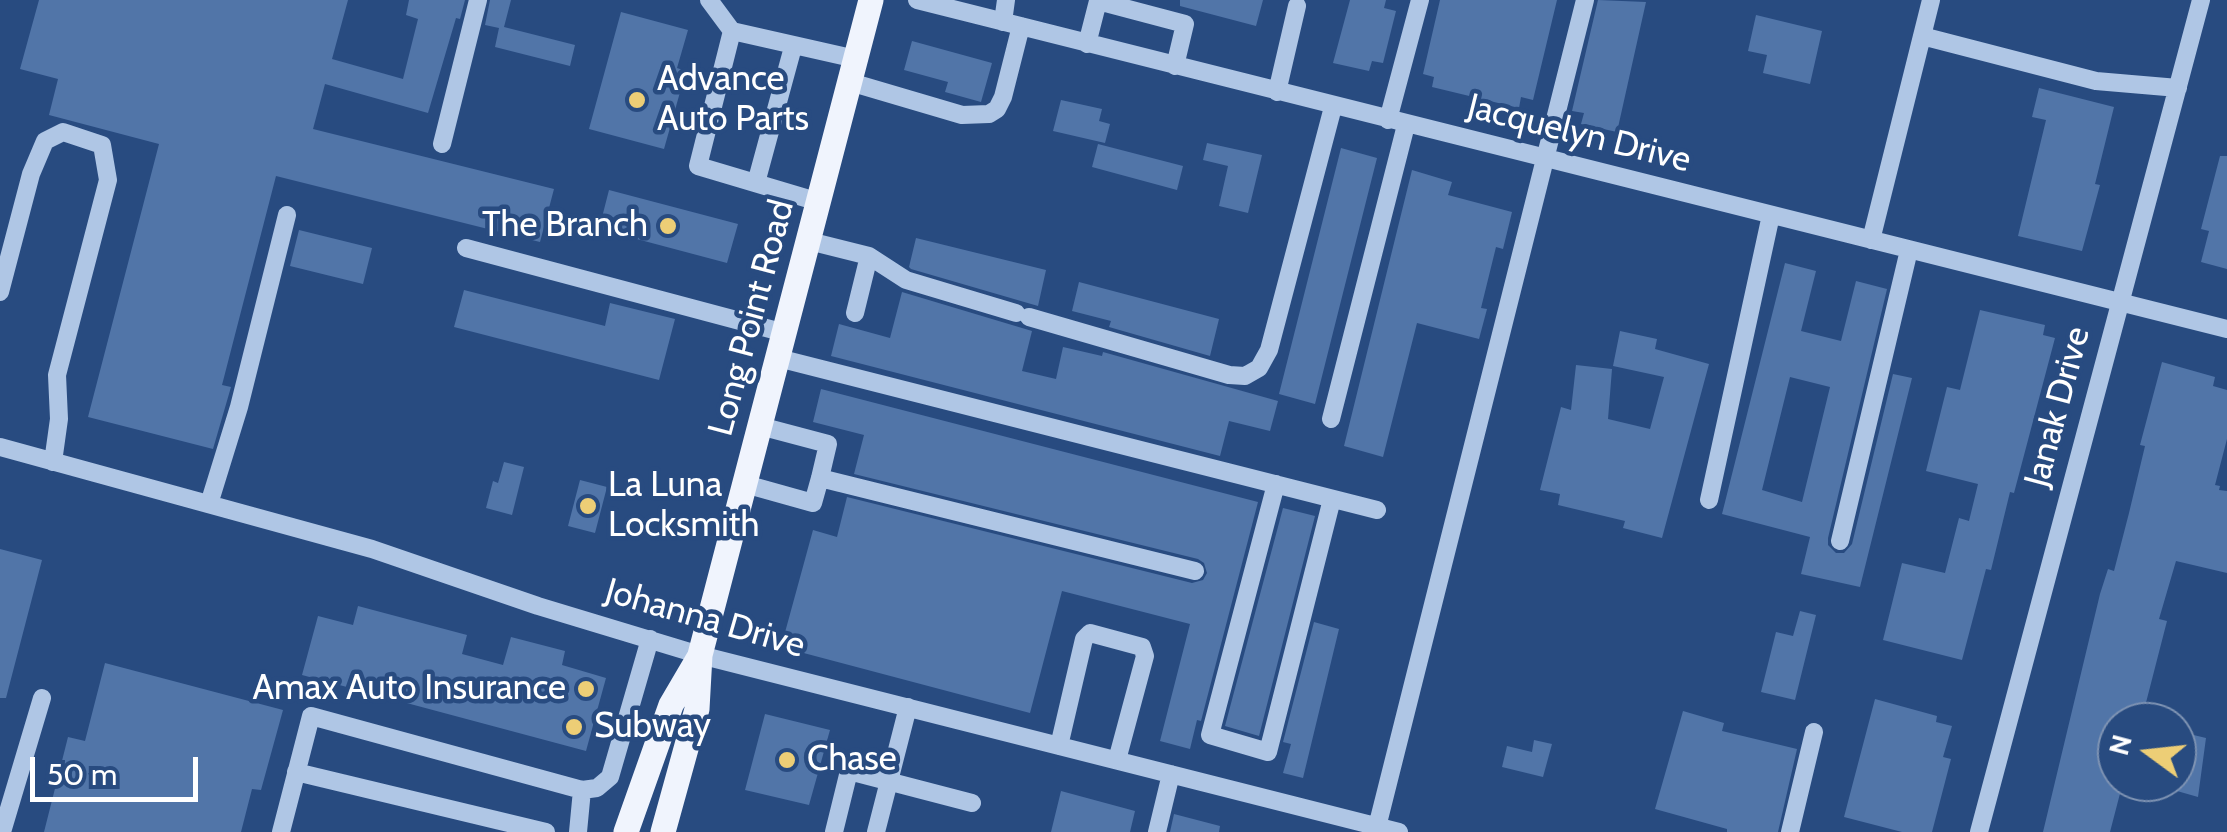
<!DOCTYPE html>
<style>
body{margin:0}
#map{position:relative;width:2227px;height:832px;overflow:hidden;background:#284b80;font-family:Cabin,sans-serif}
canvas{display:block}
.north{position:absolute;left:2097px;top:702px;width:100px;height:100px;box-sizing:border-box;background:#284b80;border:2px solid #7e93b3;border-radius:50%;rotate:285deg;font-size:28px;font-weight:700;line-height:40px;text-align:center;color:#fff}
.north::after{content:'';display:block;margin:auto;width:35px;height:45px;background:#edce76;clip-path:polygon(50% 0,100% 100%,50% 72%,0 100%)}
.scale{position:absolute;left:30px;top:757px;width:168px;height:45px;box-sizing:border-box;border:5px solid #fff;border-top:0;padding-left:12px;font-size:30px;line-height:35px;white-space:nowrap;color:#fff;-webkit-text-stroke:8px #284b80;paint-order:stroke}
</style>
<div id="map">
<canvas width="2227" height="832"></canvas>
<div class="north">N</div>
<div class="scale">50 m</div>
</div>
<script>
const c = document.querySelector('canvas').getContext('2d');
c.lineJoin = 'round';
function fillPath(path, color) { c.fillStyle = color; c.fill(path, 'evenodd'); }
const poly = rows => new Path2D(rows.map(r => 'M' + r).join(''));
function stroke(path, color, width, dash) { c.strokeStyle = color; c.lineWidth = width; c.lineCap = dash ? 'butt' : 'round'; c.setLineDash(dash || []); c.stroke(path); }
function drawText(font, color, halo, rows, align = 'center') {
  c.font = font + ' Cabin,sans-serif'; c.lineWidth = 9; c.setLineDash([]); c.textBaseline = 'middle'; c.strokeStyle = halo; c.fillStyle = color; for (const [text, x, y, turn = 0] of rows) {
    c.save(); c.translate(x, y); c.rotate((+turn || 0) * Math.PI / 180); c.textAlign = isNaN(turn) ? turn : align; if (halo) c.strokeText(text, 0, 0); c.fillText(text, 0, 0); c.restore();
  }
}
fillPath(poly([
 [39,0,348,0,332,59,403,79,418,19,406,15,409,0,465,0,460,19,456,18,428,113,325,84,313,129,554,189,540,242,276,176,222,385,231,387,213,449,88,417,159,144,49,115,58,79,20,69],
 [490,0,511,0,504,27,575,45,570,66,495,47,499,28,485,25],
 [1180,0,1263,0,1256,26,1180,6],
 [1350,0,1386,0,1384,8,1396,11,1383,63,1372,61,1369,71,1333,63],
 [1440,0,1557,0,1533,100,1521,97,1519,108,1432,87,1434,77,1423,74],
 [1598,0,1646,2,1617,132,1581,124,1584,113,1572,111],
 [621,12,688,30,677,68,686,71,664,149,589,129],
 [1756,15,1822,31,1810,84,1763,73,1767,55,1748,51],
 [912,41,992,63,981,102,945,92,948,82,904,70],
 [2039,88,2114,107,2095,184,2100,185,2082,251,2018,236,2046,120,2032,117],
 [1061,100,1102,109,1099,121,1110,124,1105,143,1053,131],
 [1207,143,1262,155,1248,213,1219,206,1228,166,1203,160],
 [1098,144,1183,166,1177,190,1092,167],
 [1341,148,1377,158,1315,404,1279,394],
 [2220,156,2227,156,2227,269,2201,262,2209,231,2201,229],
 [1412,170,1452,182,1448,195,1512,212,1503,249,1496,247,1481,308,1487,309,1479,339,1417,323,1383,457,1344,446],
 [609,190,738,224,727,263,599,229],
 [299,230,372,248,363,284,290,266],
 [916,238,1046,270,1038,306,911,269,909,267],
 [1785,263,1816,271,1801,331,1841,341,1856,281,1887,289,1828,538,1828,545,1836,553,1844,553,1852,544,1893,374,1912,378,1860,587,1801,574,1810,537,1722,514],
 [1790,377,1830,387,1802,502,1762,490],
 [1079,282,1219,319,1210,356,1109,327,1111,321,1072,311],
 [464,290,605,326,610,303,675,319,659,380,454,327],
 [902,292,1032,331,1022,371,1056,379,1063,347,1102,356,1103,352,1278,401,1270,431,1229,421,1220,456,831,356,839,324,890,338],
 [1980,310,2045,325,2043,335,2055,338,2014,493,2010,492,1991,570,1986,569,1962,660,1883,640,1902,563,1945,573,1959,518,1969,521,1978,484,1926,471,1947,387,1960,390],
 [1620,331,1657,339,1655,349,1709,364,1662,538,1623,528,1625,521,1558,505,1560,494,1540,490,1561,407,1571,410,1576,365,1612,369,1608,419,1650,429,1664,377,1613,366],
 [2162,362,2215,377,2213,386,2227,390,2227,439,2215,485,2220,486,2219,490,2227,491,2227,573,2176,561,2159,619,2167,621,2141,722,2117,722,2117,782,2123,782,2110,832,2043,832,2100,594,2108,569,2114,571,2129,513,2145,446,2140,445],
 [821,389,1258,502,1201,721,1197,720,1190,749,1160,741,1190,624,1062,591,1030,713,781,647,813,530,837,537,847,497,1192,583,1203,580,1207,573,1204,563,1198,559,854,474,864,435,813,422],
 [504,462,524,467,512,515,486,508,493,481,498,483],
 [580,480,607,487,595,533,568,526],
 [1283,508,1315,516,1259,736,1225,726],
 [0,549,42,560,6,698,0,698],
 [358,606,467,635,462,654,503,665,511,637,565,651,562,665,606,678,586,751,302,675,318,616,353,625],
 [1800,611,1816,615,1795,700,1761,692,1776,632,1793,636],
 [1314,622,1339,629,1303,778,1283,773,1291,744,1283,742],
 [105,663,283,710,261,790,252,789,241,832,44,832,68,737,85,741],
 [1875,699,1937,716,1936,722,1952,726,1943,757,1951,759,1932,832,1902,832,1844,817],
 [1683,711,1724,723,1722,731,1797,749,1778,832,1727,832,1727,829,1655,809],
 [765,714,830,730,809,805,745,790],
 [2177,731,2206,738,2198,797,2177,791],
 [1534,740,1552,744,1543,777,1502,767,1507,746,1532,752],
 [1061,791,1135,811,1130,832,1051,832],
 [1174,814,1220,826,1219,832,1170,832]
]), '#5175a8');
stroke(poly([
 [709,0,732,31],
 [917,0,2227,329],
 [1003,22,1006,0],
 [1922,36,2096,81,2178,88],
 [1087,44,1098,1,1185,24,1175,66],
 [850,82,962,115,989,114,997,109,1003,97,1021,26],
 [1277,92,1297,6],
 [1388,120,1420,0],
 [442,144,478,0],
 [756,183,793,47],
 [819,202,698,166,732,31,856,59],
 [1871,240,1931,0],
 [809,241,869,256,906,280,1016,313],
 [466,248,785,333],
 [0,292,31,174,45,141,63,132,102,145,108,180,57,375,59,419,53,462],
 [855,313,869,256],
 [1029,317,1229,375,1245,376,1259,368,1269,350,1333,107],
 [778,358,1377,510],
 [1331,419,1406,125],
 [0,447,372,549,538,606,700,655,1399,832],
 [820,478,1195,571],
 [745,484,813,503,820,478,828,444,760,426],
 [1276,484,1210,735,1268,752,1332,499],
 [1709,500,1771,215],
 [209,504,239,407,287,215],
 [1840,541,1909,250],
 [1059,746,1084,639,1090,633,1142,647,1145,656,1117,760],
 [296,772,546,832],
 [582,790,597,788,610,777,650,639],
 [1377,827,1585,0],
 [2,832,42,698],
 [281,832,311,716,582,790,578,832],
 [834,832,849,771,972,803],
 [876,832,908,707],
 [1157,832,1171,774],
 [1790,832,1814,732],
 [1979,832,2201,0]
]), '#afc6e5', 18);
stroke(poly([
 [626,832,671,705,698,659],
 [663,832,697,709,700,655,871,0]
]), '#f0f4fd', 25);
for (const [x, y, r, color] of [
 [637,100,10,"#edce76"],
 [668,226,10,"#edce76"],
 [588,506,10,"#edce76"],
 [586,689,10,"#edce76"],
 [574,727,10,"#edce76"],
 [787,760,10,"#edce76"]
]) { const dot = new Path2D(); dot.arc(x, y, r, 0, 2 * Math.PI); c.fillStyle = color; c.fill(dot); stroke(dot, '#284b80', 4); }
drawText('35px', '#fff', '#284b80', [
 ["Advance",657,80],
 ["Auto Parts",657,120],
 ["The Branch",648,226,"right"],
 ["La Luna",608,486],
 ["Locksmith",608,526],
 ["Amax Auto Insurance",566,689,"right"],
 ["Subway",594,727],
 ["Chase",807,760]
], 'left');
drawText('35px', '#fff', '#284b80', [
 ["Jacquelyn Drive",1579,134,14],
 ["Long Point Road",752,318,-75],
 ["Janak Drive",2058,407,-75],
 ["Johanna Drive",705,619,16]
]);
</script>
